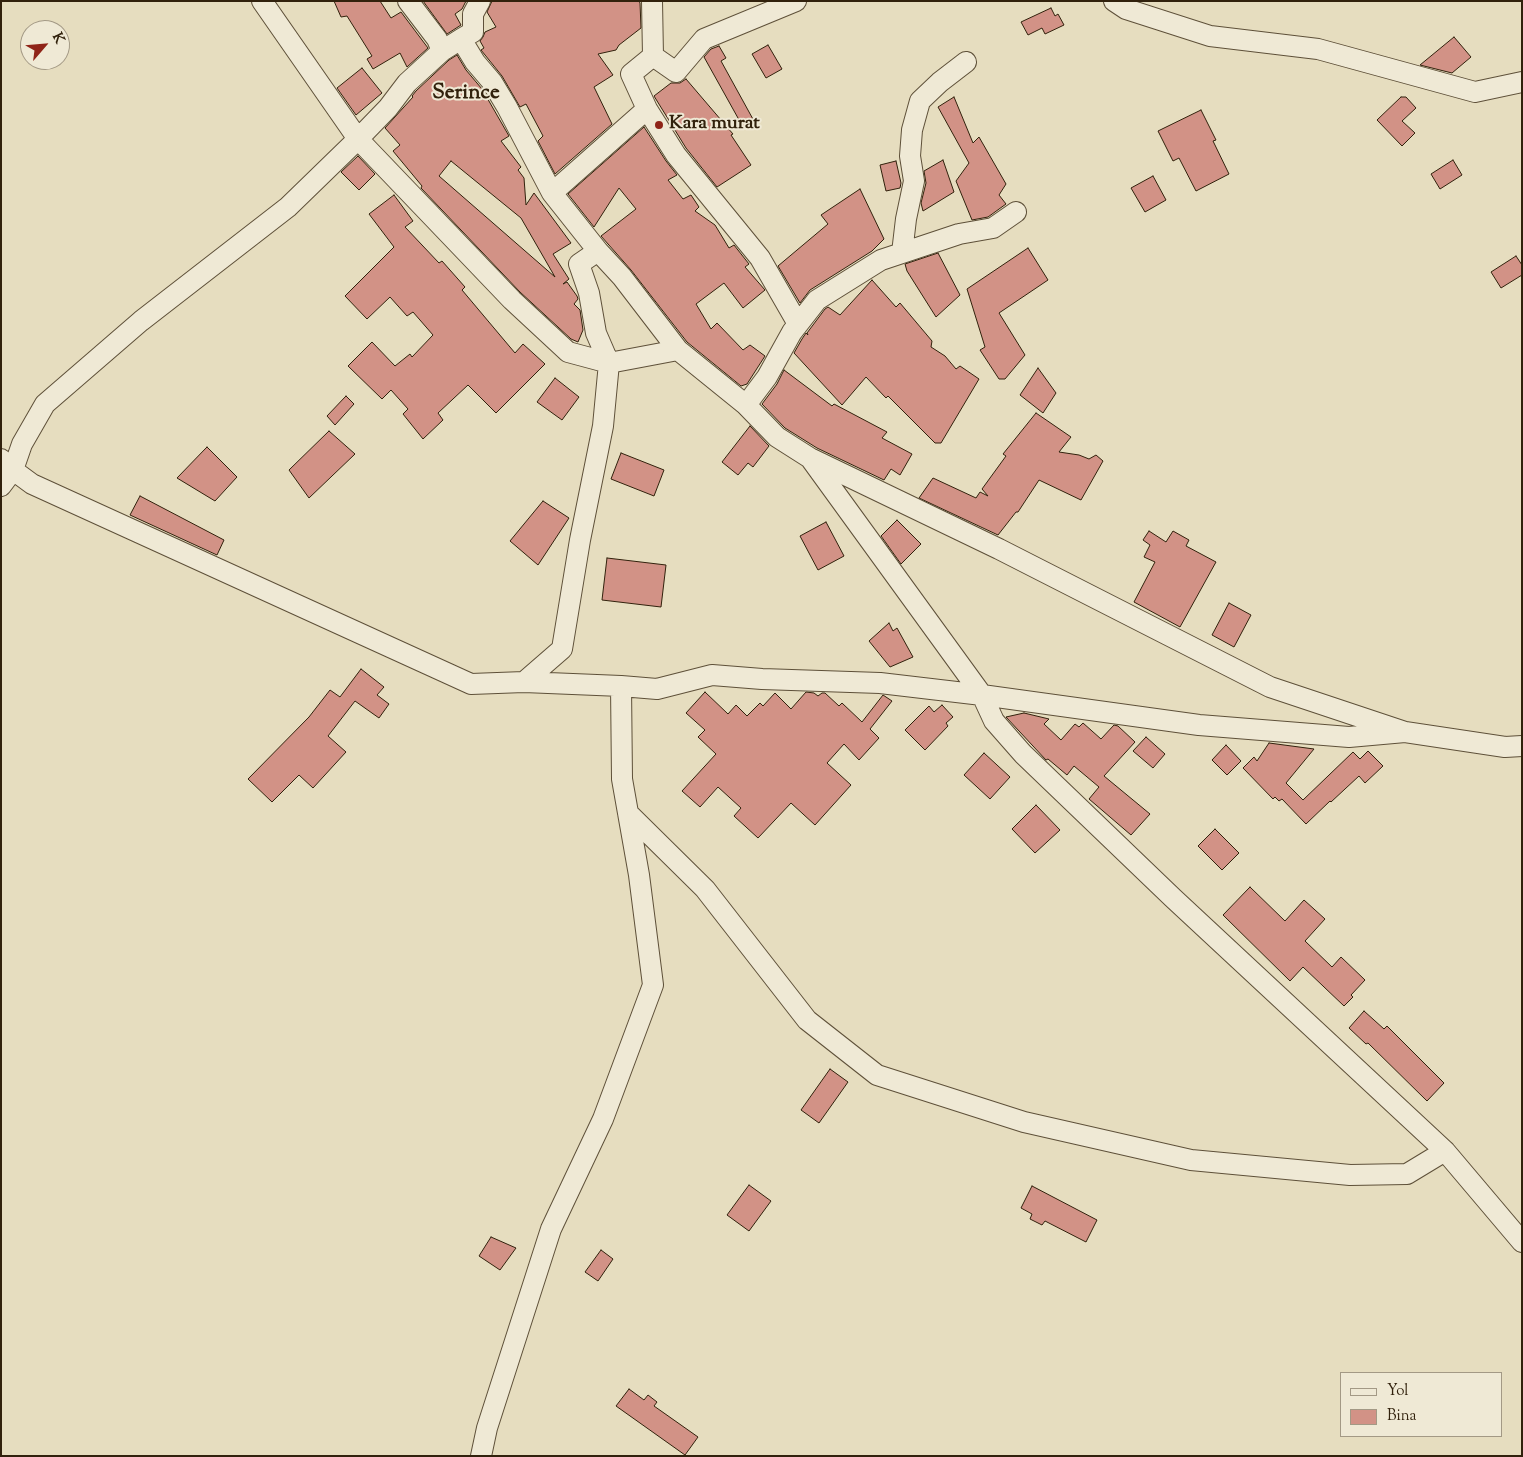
<!DOCTYPE html>
<style>
body{margin:0}
#map{position:relative;width:1523px;height:1457px;overflow:hidden;background:#e6ddbf;font-family:"Sorts Mill Goudy",serif}
canvas{display:block}
.frame{position:absolute;inset:0;border:2px solid #31210c;pointer-events:none}
.legend{position:absolute;left:1340px;top:1372px;width:162px;height:65px;box-sizing:border-box;background:#efe9d5;border:1px solid #a39985;margin:0;padding:6px 9px;list-style:none;font-size:15px;color:#31210c}
.legend li{display:flex;align-items:center;gap:10px;height:25px}
.legend b{width:25px;border:1px solid #a39985}
.north{position:absolute;left:20px;top:20px;width:50px;height:50px;box-sizing:border-box;background:#efe9d5;border:1px solid #a39985;border-radius:50%;rotate:63deg;font-size:14px;font-weight:700;line-height:20px;text-align:center;color:#31210c}
.north::after{content:'';display:block;margin:auto;width:18px;height:22px;background:#8f2418;clip-path:polygon(50% 0,100% 100%,50% 72%,0 100%)}
</style>
<div id="map">
<canvas width="1523" height="1457"></canvas>
<div class="frame"></div>
<ul class="legend">
<li><b style="height:6px;background:#efe9d5"></b>Yol</li>
<li><b style="height:14px;background:#d29286"></b>Bina</li>
</ul>
<div class="north">K</div>
</div>
<script>
const c = document.querySelector('canvas').getContext('2d');
c.lineJoin = 'round';
function fillPath(path, color) { c.fillStyle = color; c.fill(path, 'evenodd'); }
const poly = rows => new Path2D(rows.map(r => 'M' + r).join(''));
function stroke(path, color, width, dash) { c.strokeStyle = color; c.lineWidth = width; c.lineCap = dash ? 'butt' : 'round'; c.setLineDash(dash || []); c.stroke(path); }
function drawText(font, color, halo, rows, align = 'center') {
  c.font = font + ' "Sorts Mill Goudy",serif'; c.lineWidth = 4; c.setLineDash([]); c.textBaseline = 'middle'; c.strokeStyle = halo; c.fillStyle = color; for (const [text, x, y, turn = 0] of rows) {
    c.save(); c.translate(x, y); c.rotate((+turn || 0) * Math.PI / 180); c.textAlign = isNaN(turn) ? turn : align; if (halo) c.strokeText(text, 0, 0); c.fillText(text, 0, 0); c.restore();
  }
}
const building = poly([
 [334,1,380,1,391,18,401,12,428,48,407,67,400,53,373,69,367,59,372,56,347,16,341,17,334,1],
 [423,1,466,1,462,9,455,14,461,25,447,34,423,1],
 [492,1,639,1,640,3,641,28,619,45,616,50,598,54,613,75,594,87,612,124,555,174,538,141,543,136,526,104,520,107,502,76,481,50,484,48,480,41,483,37,485,32,496,27,487,12,492,1],
 [1051,8,1055,16,1058,14,1064,25,1045,34,1042,28,1028,35,1021,22,1051,8],
 [1454,37,1471,57,1452,73,1420,65,1454,37],
 [768,45,782,69,766,78,752,54,768,45],
 [719,46,726,58,721,61,754,121,743,127,704,57,711,49,719,46],
 [457,55,466,70,482,89,509,136,501,141,521,167,518,170,524,178,526,205,534,193,571,243,553,254,569,279,563,284,567,282,577,296,578,299,574,304,580,310,583,330,578,342,571,339,520,292,421,188,422,186,393,151,400,145,385,128,413,97,412,96,416,91,449,60,457,55],
 [451,161,521,218,555,277,439,176,451,161],
 [362,68,382,93,356,115,337,88,362,68],
 [686,79,733,134,731,135,751,165,717,187,686,148,654,96,671,83,680,83,686,79],
 [954,97,973,143,979,137,1006,184,999,195,1006,204,988,217,972,220,956,181,969,163,938,107,954,97],
 [1401,97,1406,97,1416,108,1402,121,1415,133,1402,146,1377,120,1401,97],
 [1201,110,1216,140,1213,141,1229,174,1196,191,1179,158,1173,161,1158,131,1201,110],
 [644,127,666,161,677,175,668,180,683,199,691,195,699,207,695,211,715,225,729,248,734,245,749,264,745,267,765,290,743,308,724,283,696,304,711,329,717,323,743,350,750,345,765,356,747,384,741,386,687,342,631,270,601,236,636,209,619,188,594,227,568,194,644,127],
 [358,156,375,174,359,190,341,172,358,156],
 [943,160,954,192,923,211,921,203,926,183,924,171,943,160],
 [1453,160,1462,175,1440,189,1431,174,1453,160],
 [896,161,901,183,900,188,886,191,880,165,896,161],
 [1153,176,1166,200,1145,212,1131,188,1153,176],
 [860,189,884,239,872,251,810,290,800,303,778,266,828,224,821,215,860,189],
 [394,195,413,221,405,227,439,263,442,261,465,287,462,290,515,353,523,344,545,364,496,413,468,385,438,413,443,420,423,439,403,414,408,409,391,390,382,399,348,366,372,342,395,366,410,354,412,357,433,335,413,312,407,316,390,297,367,319,345,296,394,247,369,214,394,195],
 [1028,248,1048,280,999,313,1025,355,1005,379,999,379,980,350,985,347,967,289,1028,248],
 [938,253,960,295,936,317,907,271,905,264,938,253],
 [1516,256,1522,265,1522,275,1501,288,1491,272,1516,256],
 [872,280,896,307,900,303,932,341,931,347,945,356,956,369,960,366,979,379,941,443,935,443,888,396,886,398,866,377,842,405,794,353,802,339,806,333,808,335,807,333,825,309,828,307,840,315,872,280],
 [1038,368,1056,393,1043,413,1020,395,1038,368],
 [784,370,832,406,834,404,887,432,882,438,912,454,900,475,891,469,884,480,817,448,785,428,762,404,777,384,784,370],
 [555,378,579,397,562,420,537,402,555,378],
 [346,396,354,404,335,425,327,416,346,396],
 [1036,413,1071,437,1059,452,1079,455,1089,459,1096,455,1103,461,1081,500,1039,480,1018,512,1016,512,998,535,919,498,933,478,976,498,980,492,988,496,982,489,1006,456,1003,454,1036,413],
 [750,426,769,446,753,467,748,463,738,475,722,462,750,426],
 [329,431,355,454,309,498,289,470,329,431],
 [207,447,237,477,215,501,177,478,207,447],
 [621,453,664,470,654,496,611,479,621,453],
 [140,496,224,540,217,555,130,515,140,496],
 [543,501,569,518,538,565,510,541,543,501],
 [897,520,921,544,901,564,881,536,897,520],
 [826,522,844,556,818,570,800,536,826,522],
 [1149,531,1166,542,1173,531,1189,540,1186,546,1216,562,1180,627,1134,602,1155,562,1144,557,1150,545,1143,540,1149,531],
 [607,558,666,565,661,607,602,600,607,558],
 [1229,603,1251,615,1234,647,1212,635,1229,603],
 [889,623,893,631,897,628,913,657,890,667,869,641,889,623],
 [361,669,384,687,377,695,389,704,379,718,355,701,328,736,346,752,313,788,299,775,272,802,248,779,309,717,330,690,340,697,361,669],
 [705,692,728,714,736,705,747,716,760,703,763,706,775,693,791,709,806,692,814,693,818,696,822,693,825,693,839,706,842,703,862,722,883,695,892,701,870,729,879,738,859,760,844,744,827,763,851,785,815,825,791,803,758,838,734,816,741,808,718,787,700,807,682,791,716,754,698,737,705,730,686,713,705,692],
 [942,705,953,717,946,723,948,726,925,750,905,730,929,706,934,712,942,705],
 [1024,713,1049,719,1044,724,1061,740,1075,724,1079,727,1083,723,1101,739,1114,725,1118,726,1135,742,1104,776,1150,814,1131,835,1089,799,1099,787,1074,766,1067,775,1048,759,1046,760,1006,717,1024,713],
 [1146,737,1165,754,1153,768,1133,751,1146,737],
 [1269,743,1314,749,1286,783,1303,800,1353,752,1360,759,1368,751,1383,766,1365,783,1359,776,1331,802,1330,801,1306,824,1282,799,1279,801,1275,797,1273,799,1243,768,1254,757,1257,761,1269,743],
 [1226,745,1241,761,1227,775,1212,760,1226,745],
 [984,753,1010,777,990,799,964,775,984,753],
 [1036,805,1060,830,1035,853,1012,829,1036,805],
 [1215,829,1239,853,1222,870,1198,846,1215,829],
 [1250,887,1285,921,1304,900,1325,919,1305,941,1332,967,1341,957,1365,980,1351,995,1353,997,1344,1006,1303,967,1290,981,1223,915,1250,887],
 [1364,1011,1384,1029,1387,1026,1444,1083,1427,1101,1368,1043,1366,1044,1349,1028,1364,1011],
 [830,1069,848,1082,819,1123,801,1110,830,1069],
 [749,1185,771,1201,749,1231,727,1215,749,1185],
 [1032,1186,1097,1220,1086,1242,1045,1221,1042,1225,1030,1219,1032,1214,1021,1208,1032,1186],
 [491,1237,516,1248,500,1270,479,1256,491,1237],
 [601,1250,613,1259,598,1281,585,1272,601,1250],
 [629,1389,644,1400,648,1395,657,1402,654,1406,698,1437,685,1455,616,1406,629,1389]
]);
fillPath(building, '#d29286');
stroke(building, '#31210c', 1);
const minor = poly([
 [262,1,358,139,512,300,568,352,609,363,678,350,746,405,777,437,810,458,982,695,994,721,1023,754,1173,898,1445,1151,1522,1242],
 [408,1,437,39,442,51,407,83,388,108,358,139,288,207,141,321,45,404,22,444,13,470,32,484,471,684,524,682,562,649,580,540,603,426,609,363,596,333,589,293,579,264,598,251,552,193,647,109,631,74,653,56,652,1],
 [1114,1,1126,9,1210,36,1318,49,1475,92,1522,82],
 [461,39,473,32,473,14,480,1],
 [442,51,461,39,475,62,492,82,507,107,552,193],
 [653,56,676,72,704,39,796,1],
 [647,109,676,155,760,258,798,324],
 [598,251,622,277,678,350],
 [902,253,906,219,914,181,910,156,912,130,920,101,940,82,966,62],
 [746,405,767,377,792,332,817,300,881,260,959,234,993,228,1016,212],
 [1,459,13,470,1,486],
 [812,459,999,549,1270,687,1405,732,1505,747,1522,746],
 [524,682,621,686,657,689,712,675,762,679,880,683,982,695,1199,725,1349,737,1405,732],
 [628,813,705,889,807,1020,877,1075,1024,1122,1191,1160,1350,1175,1407,1174,1445,1151],
 [481,1456,487,1428,551,1229,603,1119,653,985,639,875,622,779,621,686]
]);
stroke(minor, '#5e5039', 22);
stroke(minor, '#efe9d5', 20);
for (const [x, y, r, color] of [
 [659,125,5,"#8f2418"]
]) { const dot = new Path2D(); dot.arc(x, y, r, 0, 2 * Math.PI); c.fillStyle = color; c.fill(dot); stroke(dot, '#efe9d5', 2); }
drawText('bold 19px', '#31210c', '#efe9d5', [
 ["Kara murat",669,125]
], 'left');
drawText('bold 21px', '#31210c', '#efe9d5', [
 ["Serince",466,94]
]);
</script>
